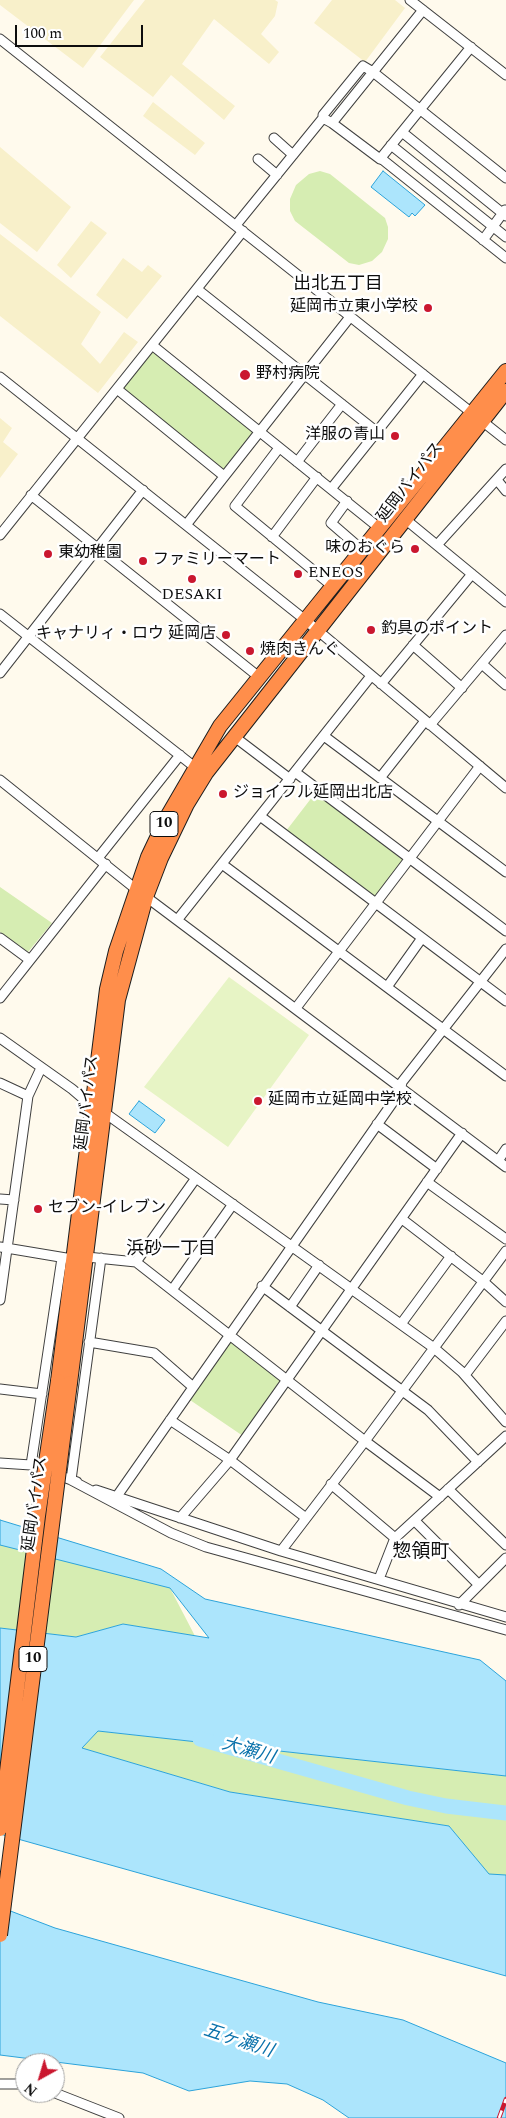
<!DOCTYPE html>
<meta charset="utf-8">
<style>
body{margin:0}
#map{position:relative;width:506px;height:2118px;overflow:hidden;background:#fffaed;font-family:Spectral,serif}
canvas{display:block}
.north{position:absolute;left:15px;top:2053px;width:50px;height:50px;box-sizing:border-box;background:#fff;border:1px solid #9e9e9e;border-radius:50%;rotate:219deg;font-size:14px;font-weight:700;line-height:20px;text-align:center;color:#0d0d0d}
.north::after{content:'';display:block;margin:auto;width:18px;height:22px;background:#ca172f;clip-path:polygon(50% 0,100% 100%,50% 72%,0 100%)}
.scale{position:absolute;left:15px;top:25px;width:128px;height:22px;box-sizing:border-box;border:2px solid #0d0d0d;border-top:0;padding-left:6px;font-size:15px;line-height:18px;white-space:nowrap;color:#0d0d0d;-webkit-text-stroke:4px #fff;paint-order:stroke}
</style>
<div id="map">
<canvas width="506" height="2118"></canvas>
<div class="north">N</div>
<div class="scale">100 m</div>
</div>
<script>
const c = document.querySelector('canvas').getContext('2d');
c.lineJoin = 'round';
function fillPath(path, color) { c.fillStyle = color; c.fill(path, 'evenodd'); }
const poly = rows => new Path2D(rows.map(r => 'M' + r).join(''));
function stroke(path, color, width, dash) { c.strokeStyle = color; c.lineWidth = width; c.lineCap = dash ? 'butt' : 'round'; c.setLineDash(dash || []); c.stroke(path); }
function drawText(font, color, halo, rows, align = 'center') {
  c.font = font + ' Spectral,"Noto Sans JP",serif'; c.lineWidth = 5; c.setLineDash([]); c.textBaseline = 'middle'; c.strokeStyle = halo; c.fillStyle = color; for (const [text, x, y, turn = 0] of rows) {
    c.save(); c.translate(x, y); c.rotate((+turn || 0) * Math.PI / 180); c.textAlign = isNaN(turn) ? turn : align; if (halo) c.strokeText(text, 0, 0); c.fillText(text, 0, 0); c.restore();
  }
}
fillPath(poly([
 [0,0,134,0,83,68,0,5],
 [145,0,275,0,278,2,275,16,261,34,279,52,269,64,214,19,182,64,235,106,224,120,171,75,153,97,100,57],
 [332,0,395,0,405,8,365,62,314,23],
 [153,102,205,143,195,155,143,116],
 [0,147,71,207,37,252,0,223],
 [91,221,107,233,71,278,57,265],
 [0,234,101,312,81,344,100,364,124,332,138,342,98,393,0,316],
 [123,258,142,272,148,265,162,276,127,319,96,295],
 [0,418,12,428,3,442,18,454,0,478]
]), '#f8f0ca');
fillPath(poly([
 [320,171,330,174,385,218,388,227,388,239,382,252,372,261,359,265,349,263,295,221,290,211,290,199,296,185,309,174],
 [153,351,255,434,224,474,121,390],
 [316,792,404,861,375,899,286,831],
 [0,887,52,923,28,952,0,932],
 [231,1342,281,1379,243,1436,190,1400,227,1343],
 [0,1540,170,1588,195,1636,123,1624,76,1637,0,1628],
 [98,1731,506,1776,506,1875,489,1875,449,1826,230,1792,82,1748]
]), '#d6edb2');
fillPath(poly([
 [229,977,309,1035,228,1147,144,1087]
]), '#e7f4c5');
const water = poly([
 [383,171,425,205,415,216,412,213,409,217,371,187,383,171],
 [139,1101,165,1120,155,1133,129,1114,139,1101],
 [0,1520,161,1569,205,1599,480,1660,506,1681,506,1776,98,1731,82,1748,230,1792,449,1826,489,1874,506,1875,506,1976,0,1834,0,1628,76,1637,123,1624,209,1638,170,1588,0,1545,0,1520],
 [0,1907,55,1928,318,2002,403,2020,506,2063,506,2118,349,2118,323,2100,287,2084,250,2081,189,2091,143,2073,0,2055,0,1907]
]);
fillPath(water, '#ace5fc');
stroke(water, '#2ca3da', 1);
stroke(poly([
 [200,1739,408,1798,446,1806,506,1813]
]), '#ace5fc', 15);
const minor = poly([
 [410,0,506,75],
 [0,39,506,440],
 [323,118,323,115,363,66,373,72,506,178],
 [332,123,380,159,383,160,506,258],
 [402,132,506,216],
 [274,138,293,155],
 [391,145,506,237],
 [258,159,277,175],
 [380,159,471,47],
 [236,225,323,118,332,123,423,10],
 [483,240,505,210],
 [197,289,377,432],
 [152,345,378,527],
 [0,377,304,619,506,788],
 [117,389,224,476],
 [279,448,235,506,331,585],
 [297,462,342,404],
 [497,480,506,491],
 [331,489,423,374],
 [31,495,259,677],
 [347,501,331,523,361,549],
 [405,519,506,602],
 [186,525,350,317],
 [0,535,243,231],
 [272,537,317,477],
 [437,545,506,469],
 [0,614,196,768],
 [413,645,462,688],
 [482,664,506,685],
 [0,673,143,490],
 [381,684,472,574],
 [430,725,506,635],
 [324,736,506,872],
 [236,738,290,779],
 [295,772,506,931],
 [380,778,425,721],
 [0,780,137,890,506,1167],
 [260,816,506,1001],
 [98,858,180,755],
 [222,864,506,1076],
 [178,919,371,676],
 [0,938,30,960],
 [387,987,422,938],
 [0,998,106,864],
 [296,1008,480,766],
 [0,1038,72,1089,93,1107,105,1113,434,1348,462,1372,506,1422],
 [0,1083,28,1096],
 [377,1124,437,1169],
 [498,1161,506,1149],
 [427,1182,506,1239],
 [0,1199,14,1200],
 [402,1219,484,1282,506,1302],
 [0,1247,66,1258],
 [87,1257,136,1262,365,1441,281,1551],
 [101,1258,71,1480,171,1533,206,1547,506,1630],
 [136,1262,196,1178],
 [262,1286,428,1410,478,1462],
 [172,1290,233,1204],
 [0,1300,28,1096,41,1068],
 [290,1307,319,1265],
 [401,1324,451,1256],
 [89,1342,154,1353,193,1387],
 [465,1375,506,1321],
 [0,1389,42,1394],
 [170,1420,230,1460,306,1518],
 [0,1463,31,1465,77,1482],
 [31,1465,62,1258],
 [331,1484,395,1538],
 [448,1489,506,1545],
 [96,1490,281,1551,506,1617],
 [117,1496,400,1092,402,1082,506,949],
 [440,1497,365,1441,506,1251],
 [180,1518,230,1460,462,1133],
 [415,1521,479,1585],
 [379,1579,395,1538,506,1436],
 [459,1605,506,1558],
 [0,2084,25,2084],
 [55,2093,119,2118]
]);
const highway = poly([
 [58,1381,107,989,116,951,148,857,167,817,220,726,506,371],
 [70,1383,118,1000,146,897,161,858,187,804,206,773,506,391]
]);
stroke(minor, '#404040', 11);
stroke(highway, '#1e1e1e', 16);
stroke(minor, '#fff', 9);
stroke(highway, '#ff8e4b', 14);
const rail = poly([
 [499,2118,506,2099]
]);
stroke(rail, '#ca172f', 4.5);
stroke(rail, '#fff', 2.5, [8]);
const highwayBridge = poly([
 [0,1829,38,1516,58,1381],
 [0,1935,70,1383]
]);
stroke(highwayBridge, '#1e1e1e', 16, []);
stroke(highwayBridge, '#ff8e4b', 14);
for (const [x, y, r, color] of [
 [428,308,5,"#ca172f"],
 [245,375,6,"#ca172f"],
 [395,436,5,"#ca172f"],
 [415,549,5,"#ca172f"],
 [48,554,5,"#ca172f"],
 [143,561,5,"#ca172f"],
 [298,574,5,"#ca172f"],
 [192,579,5,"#ca172f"],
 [371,630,5,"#ca172f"],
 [226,635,5,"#ca172f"],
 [250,651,5,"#ca172f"],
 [223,794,5,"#ca172f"],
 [258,1101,5,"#ca172f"],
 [38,1209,5,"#ca172f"]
]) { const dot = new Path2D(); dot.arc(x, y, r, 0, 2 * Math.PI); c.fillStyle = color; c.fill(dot); stroke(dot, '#fff', 2); }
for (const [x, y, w] of [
 [164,824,28],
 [33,1659,28]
]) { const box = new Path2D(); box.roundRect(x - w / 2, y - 12.5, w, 25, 4); c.fillStyle = '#fff'; c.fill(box); stroke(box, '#0d0d0d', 1); }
drawText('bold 15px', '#0d0d0d', null, [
 ["10",164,824],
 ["10",33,1659]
]);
drawText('16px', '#0d0d0d', '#fff', [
 ["延岡市立東小学校",418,308,"right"],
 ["野村病院",256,375],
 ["洋服の青山",385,436,"right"],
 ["味のおぐら",405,549,"right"],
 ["東幼稚園",58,554],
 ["ファミリーマート",153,561],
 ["ENEOS",308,574],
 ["DESAKI",192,596,"center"],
 ["釣具のポイント",381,630],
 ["キャナリィ・ロウ 延岡店",216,635,"right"],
 ["焼肉きんぐ",260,651],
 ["ジョイフル延岡出北店",233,794],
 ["延岡市立延岡中学校",268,1101],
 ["セブン-イレブン",48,1209]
], 'left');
drawText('16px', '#0d0d0d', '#fff', [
 ["延岡バイパス",411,483,-52],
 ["延岡バイパス",88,1103,-83],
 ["延岡バイパス",36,1504,-82]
]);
drawText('18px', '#0d0d0d', '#fff', [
 ["出北五丁目",338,285],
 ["浜砂一丁目",171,1250]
]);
drawText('italic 18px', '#0a72ab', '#fff', [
 ["大瀬川",248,1752,16],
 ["五ヶ瀬川",238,2042,18]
]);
drawText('19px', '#0d0d0d', '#fff', [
 ["惣領町",421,1553]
]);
</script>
